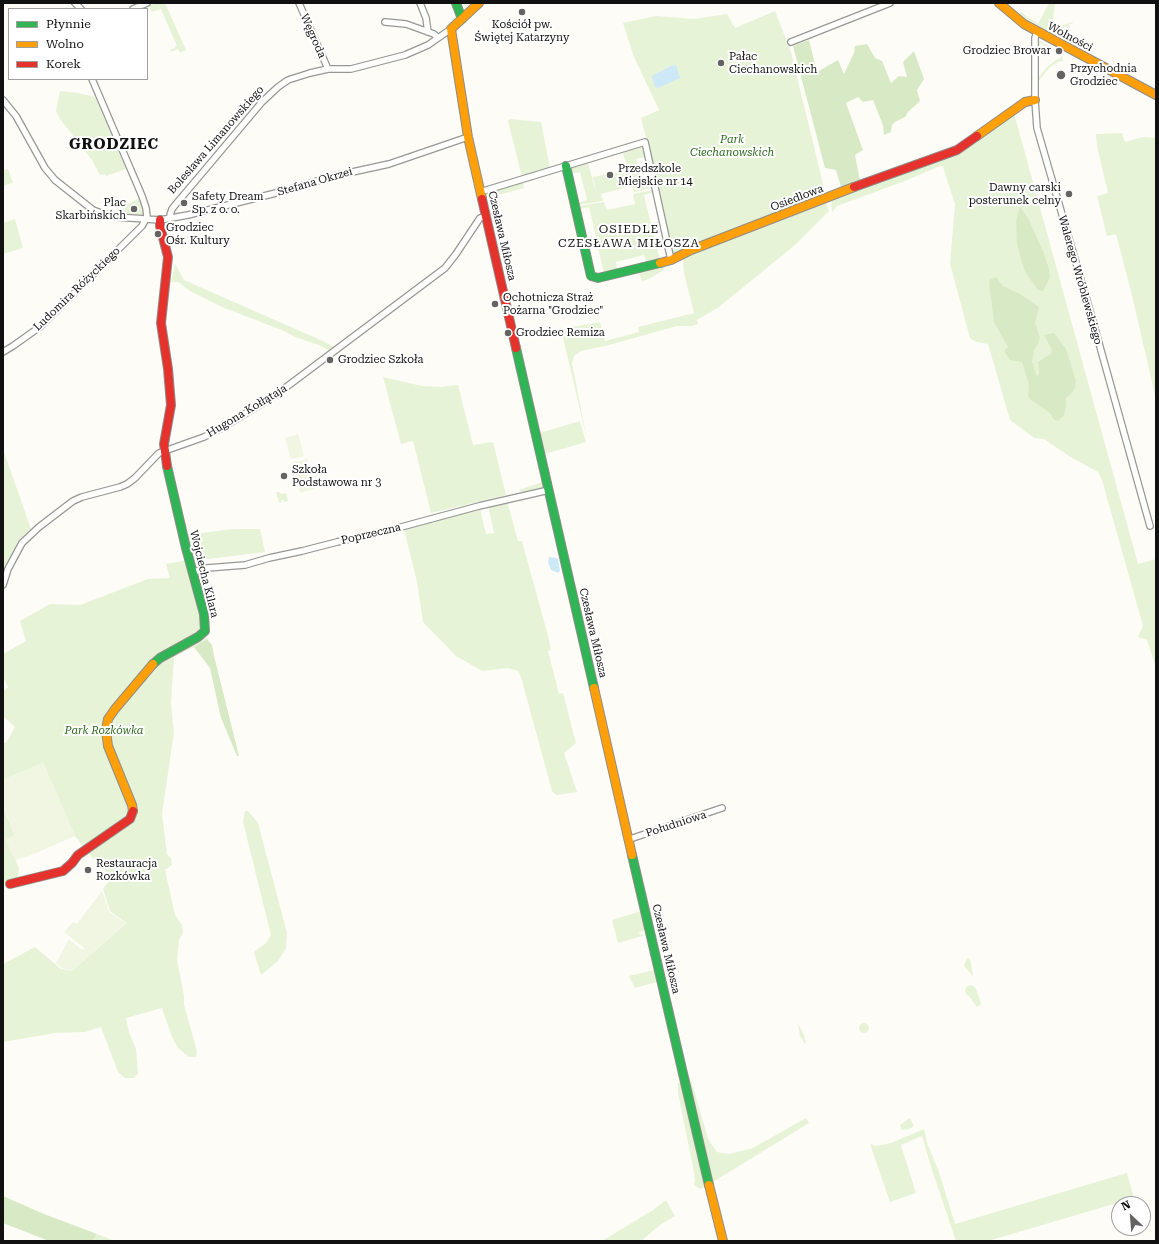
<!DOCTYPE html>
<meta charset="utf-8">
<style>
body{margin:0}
#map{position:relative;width:1159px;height:1244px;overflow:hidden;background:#fdfcf7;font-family:"Roboto Serif",serif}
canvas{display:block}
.frame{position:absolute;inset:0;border:4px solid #111;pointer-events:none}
.legend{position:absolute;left:8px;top:8px;width:140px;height:72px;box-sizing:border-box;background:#fff;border:1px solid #a0a0a0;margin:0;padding:5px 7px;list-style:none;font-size:12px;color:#111}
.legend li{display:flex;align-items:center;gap:8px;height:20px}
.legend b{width:20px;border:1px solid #a0a0a0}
.north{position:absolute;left:1111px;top:1196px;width:40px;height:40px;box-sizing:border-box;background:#fff;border:1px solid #a0a0a0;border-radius:50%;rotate:334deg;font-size:11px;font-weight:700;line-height:16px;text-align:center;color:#111}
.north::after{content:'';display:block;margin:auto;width:14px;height:18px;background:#646362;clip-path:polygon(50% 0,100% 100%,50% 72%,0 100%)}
</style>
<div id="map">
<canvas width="1159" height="1244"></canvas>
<div class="frame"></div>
<ul class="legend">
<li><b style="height:5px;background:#30b455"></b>Płynnie</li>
<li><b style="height:5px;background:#ff9f0a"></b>Wolno</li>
<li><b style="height:5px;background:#e5322d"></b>Korek</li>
</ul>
<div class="north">N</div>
</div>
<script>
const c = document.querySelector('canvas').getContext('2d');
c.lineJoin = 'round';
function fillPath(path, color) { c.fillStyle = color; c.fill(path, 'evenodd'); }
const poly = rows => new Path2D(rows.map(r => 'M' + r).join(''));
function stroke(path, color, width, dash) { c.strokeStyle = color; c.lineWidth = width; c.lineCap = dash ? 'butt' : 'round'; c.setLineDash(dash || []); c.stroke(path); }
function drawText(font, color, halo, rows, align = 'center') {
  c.font = font + ' "Roboto Serif",serif'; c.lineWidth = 4; c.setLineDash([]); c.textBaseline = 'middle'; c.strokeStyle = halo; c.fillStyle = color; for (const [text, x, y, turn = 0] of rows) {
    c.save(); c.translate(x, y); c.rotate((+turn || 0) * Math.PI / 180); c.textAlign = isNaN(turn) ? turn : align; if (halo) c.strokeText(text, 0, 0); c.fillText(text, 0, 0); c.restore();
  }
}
fillPath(poly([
 [156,3,165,3,186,50,180,53,178,49,171,52,170,50,175,48,175,46,177,46,161,9,152,12,149,6],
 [1049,3,1055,3,1052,29,1049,32,1019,14,1021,12,1038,24],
 [775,11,791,52,826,196,675,255,672,253,647,142,641,118,659,110,634,57,623,23,656,16,694,19,727,14,735,28],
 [1072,22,1073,23,1064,27,1072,38,1079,46,1078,48,1055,35,1056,31,1061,26],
 [1037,39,1061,53,1062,55,1040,43,1039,48,1037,47],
 [1062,56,1063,61,1058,62,1049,68,1037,83,1037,57,1038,78,1047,67,1056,60,1059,59],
 [60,91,78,93,95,97,126,169,106,176,105,174,100,175,92,160,60,119,56,111],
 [1014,113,1138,564,1156,559,1156,668,1147,640,1138,637,1143,626,1102,480,1098,472,1069,456,1044,439,1034,438,1010,420,988,344,976,342,970,338,950,264,955,204,943,167,940,166,905,181,837,206,832,212,831,198,958,151],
 [510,119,541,122,550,168,522,177,508,121],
 [1122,133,1125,142,1143,137,1156,138,1156,400,1132,295,1116,234,1107,236,1097,196,1108,193,1097,146,1096,134],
 [640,148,643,148,645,157,636,159,642,187,651,185,652,188,634,192,623,153],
 [588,163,597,195,601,194,603,201,579,205,578,203,587,200,580,172,571,174,571,170,572,168],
 [8,169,13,183,3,186,3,170],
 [627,170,631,186,597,195,593,177],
 [523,182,524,188,487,198,486,200,486,195,488,193],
 [653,190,654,192,644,195,651,224,658,222,659,228,652,230,660,260,647,263,644,255,616,262,617,270,604,273,597,243,589,245,587,239,596,237,589,207,580,209,579,206,604,202,607,210,635,204,633,194],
 [138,199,141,200,144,210,144,216,126,215,124,213,125,207,126,205],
 [826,202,829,211,795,245,719,307,697,320,698,324,692,326,677,326,609,345,581,351,574,356,572,363,587,440,561,329,600,322,605,341,639,332,638,327,694,313,684,273,683,262,684,257],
 [15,219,23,248,3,254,3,223],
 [664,263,665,267,662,271,649,279,642,281,638,271],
 [175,264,184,280,325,342,335,348,330,351,319,345,295,337,284,331,222,307,190,291,178,282,171,282],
 [383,377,422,386,441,387,458,385,473,445,493,442,506,495,431,513,413,441,401,444],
 [531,421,545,485,544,487,524,493,521,492,519,490,542,482,528,422],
 [580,421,586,442,545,454,540,433],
 [3,452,4,452,31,529,17,542,6,582,3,589],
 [276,492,279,492,281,494,286,493,288,501,284,502,283,500,281,500,282,502,279,503],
 [507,501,518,541,522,541,548,636,551,650,548,651,559,694,563,693,576,743,564,753,577,792,556,795,552,791,521,677,518,671,508,668,482,671,456,656,423,622,417,582,404,529,480,509,486,534,494,533,488,505],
 [234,529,260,529,265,552,192,561,185,535],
 [187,560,205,621,201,633,207,639,194,647,174,657,171,703,174,732,162,814,167,854,171,859,172,865,165,870,175,915,182,925,183,933,179,940,177,960,184,996,184,1005,197,1051,196,1057,189,1057,178,1048,172,1037,162,1008,126,1018,129,1032,136,1049,138,1074,134,1078,125,1078,118,1072,101,1027,85,1032,55,1033,3,1042,3,964,35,947,61,969,72,971,126,923,110,911,103,889,112,877,89,854,75,836,43,763,3,780,3,743,6,743,15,727,3,716,3,691,8,687,3,676,3,654,26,641,20,621,50,604,80,605,148,579,170,578,166,564],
 [3,807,15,835,6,840,19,868,17,880,3,884],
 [245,811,248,811,258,823,287,933,286,948,278,961,261,975,254,952,266,943,271,935,243,822],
 [641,911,645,930,639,932,640,935,648,934,651,946,649,947,646,935,618,943,612,920],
 [967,958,969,958,971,963,973,976,964,966],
 [653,964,655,964,667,1016,663,1008,657,982,635,988,629,976,654,970],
 [971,985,975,987,979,997,981,1004,979,1006,977,1007,969,996,967,995,965,991,966,987,968,986],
 [798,1023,804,1035,806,1043,805,1044,800,1036],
 '859 1028a5 5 0 1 1 10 0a5 5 0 1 1-10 0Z',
 [687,1076,689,1077,691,1081,695,1093,708,1139,717,1152,729,1154,753,1148,806,1118,809,1123,713,1182],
 [680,1082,682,1086,705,1185,704,1187,700,1189,694,1185,695,1180,694,1172,678,1093,678,1083],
 [910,1118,914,1126,909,1129,902,1130,900,1125],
 [924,1129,927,1143,939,1172,955,1224,1127,1173,1134,1198,988,1241,956,1241,932,1170,922,1136,901,1145,916,1193,890,1202,870,1144,876,1146,891,1143],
 [666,1200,675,1216,660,1225,641,1241,602,1241,653,1210],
 [97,1234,115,1241,92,1241]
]), '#e7f3d7');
fillPath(poly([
 [809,40,817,72,838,60,844,74,854,53,855,46,867,44,875,58,882,61,891,83,899,76,907,77,903,62,914,51,924,79,917,90,920,101,908,112,905,117,895,122,892,125,891,132,884,135,883,125,873,100,863,102,858,97,846,103,863,150,855,155,860,181,841,187,836,170,825,168,793,46],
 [1020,207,1028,218,1034,231,1045,256,1049,269,1050,277,1043,291,1038,290,1025,272,1022,263,1017,244,1016,221],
 [996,277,1003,286,1020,294,1039,307,1035,323,1040,337,1038,344,1034,350,1032,362,1037,376,1039,374,1038,362,1044,358,1051,354,1052,350,1044,335,1054,333,1066,349,1076,381,1075,388,1071,394,1066,398,1066,406,1064,415,1058,421,1054,420,1050,413,1030,399,1028,395,1029,389,1028,381,1022,362,1010,360,1004,351,1008,347,994,322,989,283,990,279],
 [207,639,212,645,214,656,239,756,237,756,221,718,210,668,194,647],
 [3,1196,44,1214,97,1234,92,1241,49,1241,3,1223]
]), '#d8eac5');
fillPath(poly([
 [298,434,304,456,291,459,285,438],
 [307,459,315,489,300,493,292,463],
 [43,763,75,836,31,855,15,860,6,840,15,835,3,805,3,780],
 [102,891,109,912,125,923,72,971,62,968,56,963,69,939,82,950,84,948,64,932,73,922,77,924]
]), '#f0f6e1');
fillPath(poly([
 [676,65,680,78,658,88,655,87,652,76,671,66],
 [549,557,557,558,558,559,560,571,558,573,551,570,548,562]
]), '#cde8f7');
const street = poly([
 [75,3,81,9],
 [299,3,328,69],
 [420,3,426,18,428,32],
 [133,9,147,3],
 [385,22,406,24,434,34,438,38],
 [1037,31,1035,38,1035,100,1037,128,1090,311,1150,526],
 [791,42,890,3],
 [3,100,16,116,45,168,55,180,93,210,104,214,116,217,160,220,188,215,280,192,334,176,389,164,468,137],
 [480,192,645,142,671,260],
 [170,218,170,215,172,209,176,204,262,102,278,87,288,80,310,73,328,69,351,69,405,55,428,45,451,29],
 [3,352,13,346,41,326,142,226,147,217,146,208,142,196,92,79],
 [193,572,207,568,245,565,269,558,302,551,337,542,390,530,479,506,549,490],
 [3,585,8,569,22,543,39,527,73,501,82,497,120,487,127,484,135,478,159,453,204,437,220,429,277,394,445,268,456,254,480,218,486,216],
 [630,839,722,808]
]);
const fast = poly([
 [456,3,462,19],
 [566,166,591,276,598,278,660,263],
 [516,348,594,688],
 [153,664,160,658,198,637,205,631,204,614,186,548,167,466],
 [632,855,709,1185]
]);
const slow = poly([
 [479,3,451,29,468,137,482,199],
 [999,3,1024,24,1156,95],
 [977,136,1025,102,1035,100],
 [660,263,671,260,691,250,854,187],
 [594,688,632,855],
 [133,811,132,805,108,746,106,730,108,719,115,709,153,664],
 [709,1185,723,1241]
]);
const jam = poly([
 [854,187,957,150,977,136],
 [482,199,516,348],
 [160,220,160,226,168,257,161,323,168,369,171,405,164,444,167,466],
 [10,884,63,871,72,863,78,855,130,819,133,811]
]);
stroke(street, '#979795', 8);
stroke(fast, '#8e8d8b', 10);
stroke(slow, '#8e8d8b', 10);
stroke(jam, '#8e8d8b', 10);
stroke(street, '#fffffe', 5.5);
stroke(fast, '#30b455', 8);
stroke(slow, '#ff9f0a', 8);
stroke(jam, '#e5322d', 8);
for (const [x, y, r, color] of [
 [522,12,4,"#646362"],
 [1059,51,4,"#646362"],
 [721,63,4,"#646362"],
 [1061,75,5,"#646362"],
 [610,175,4,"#646362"],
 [1069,194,4,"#646362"],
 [184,203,4,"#646362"],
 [134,209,4,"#646362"],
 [158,234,4,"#646362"],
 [495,304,4,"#646362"],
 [508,333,4,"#646362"],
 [330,360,4,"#646362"],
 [284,476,4,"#646362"],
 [88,870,4,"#646362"]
]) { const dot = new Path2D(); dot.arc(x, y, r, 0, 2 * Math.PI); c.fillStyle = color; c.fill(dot); stroke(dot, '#fff', 1.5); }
drawText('11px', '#111', '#fff', [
 ["Kościół pw.",522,25,"center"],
 ["Świętej Katarzyny",522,38,"center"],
 ["Grodziec Browar",1051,51,"right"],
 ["Pałac",729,57],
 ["Ciechanowskich",729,70],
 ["Przychodnia",1070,69],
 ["Grodziec",1070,82],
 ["Przedszkole",618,169],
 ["Miejskie nr 14",618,182],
 ["Dawny carski",1061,188,"right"],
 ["posterunek celny",1061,201,"right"],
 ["Safety Dream",192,197],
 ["Sp. z o. o.",192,210],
 ["Plac",126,203,"right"],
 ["Skarbińskich",126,216,"right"],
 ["Grodziec",166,228],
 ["Ośr. Kultury",166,241],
 ["Ochotnicza Straż",503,298],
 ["Pożarna \"Grodziec\"",503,311],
 ["Grodziec Remiza",516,333],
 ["Grodziec Szkoła",338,360],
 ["Szkoła",292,470],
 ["Podstawowa nr 3",292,483],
 ["Restauracja",96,864],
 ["Rozkówka",96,877]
], 'left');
drawText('11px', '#111', '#fff', [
 ["Węgroda",313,36,66],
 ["Wolności",1070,37,28],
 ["Bolesława Limanowskiego",216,140,-49],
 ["Stefana Okrzei",315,182,-16],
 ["Osiedlowa",797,198,-21],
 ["Czesława Miłosza",502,236,77],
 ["Walerego Wróblewskiego",1080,280,74],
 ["Ludomira Różyckiego",77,289,-44],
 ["Hugona Kołłątaja",247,411,-31],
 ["Poprzeczna",371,534,-13],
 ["Wojciecha Kilara",204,574,76],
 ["Czesława Miłosza",593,633,77],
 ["Południowa",676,824,-18],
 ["Czesława Miłosza",666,949,77]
]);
drawText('italic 11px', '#2f6b1f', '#fff', [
 ["Park",732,140],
 ["Ciechanowskich",732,153],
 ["Park Rozkówka",104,731]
]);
c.letterSpacing = '1px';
drawText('12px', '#111', '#fff', [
 ["OSIEDLE",629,229],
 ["CZESŁAWA MIŁOSZA",629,243]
]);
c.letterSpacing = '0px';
c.letterSpacing = '1px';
drawText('bold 15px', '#111', '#fff', [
 ["GRODZIEC",114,145]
]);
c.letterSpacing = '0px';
</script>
